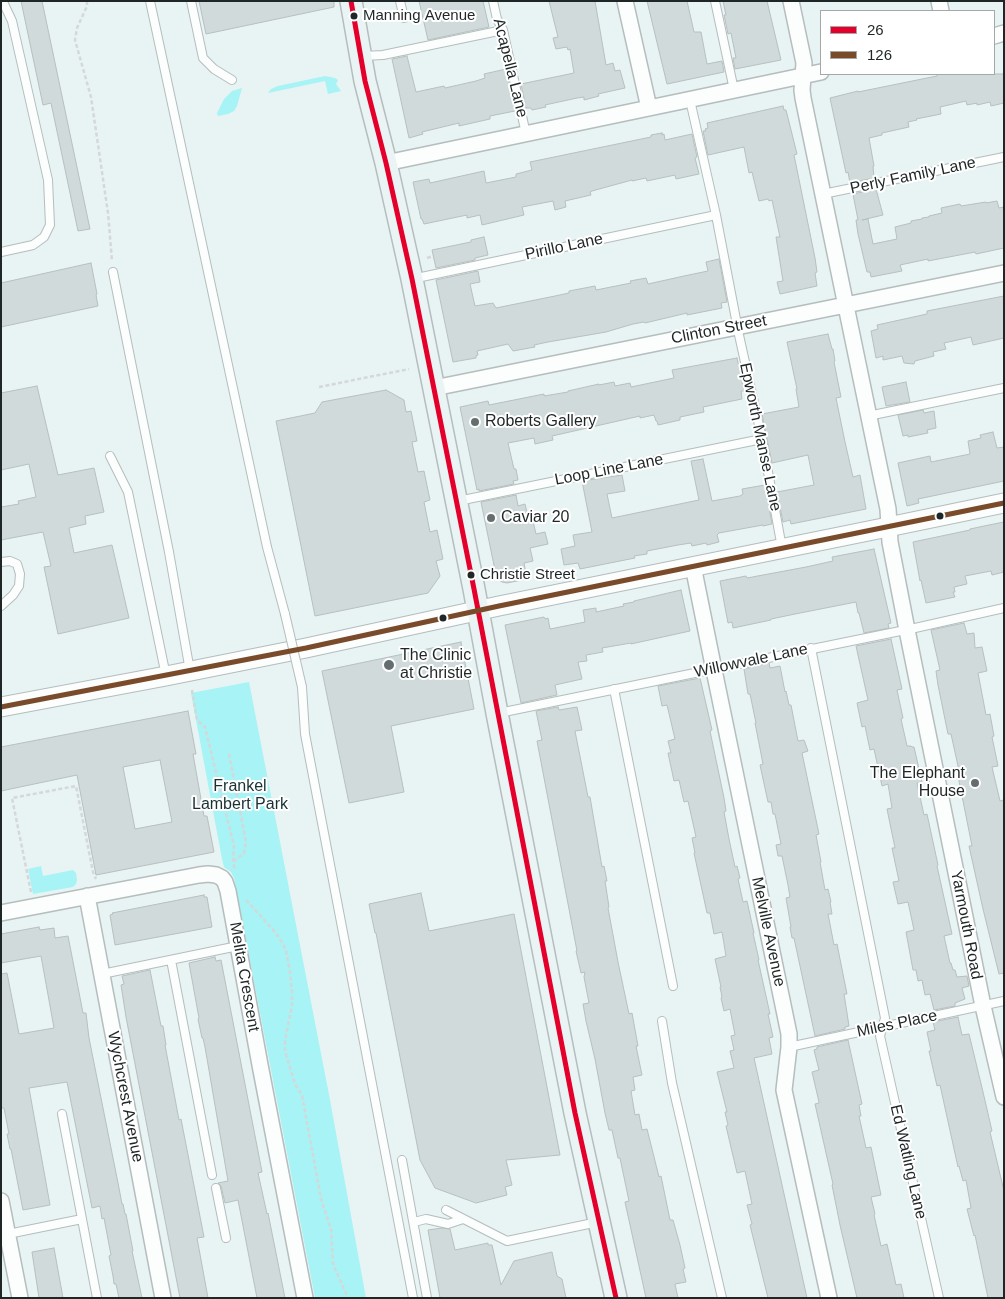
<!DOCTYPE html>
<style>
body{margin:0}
#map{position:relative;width:1005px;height:1299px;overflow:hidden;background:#e8f3f3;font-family:Helvetica,sans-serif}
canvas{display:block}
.frame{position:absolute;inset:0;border:2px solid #1f2626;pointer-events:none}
.legend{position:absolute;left:820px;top:10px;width:175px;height:65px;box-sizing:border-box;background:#fff;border:1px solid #a5a8a8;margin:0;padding:6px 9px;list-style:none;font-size:15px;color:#1f2626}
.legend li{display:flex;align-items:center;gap:10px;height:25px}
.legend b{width:25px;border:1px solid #a5a8a8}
</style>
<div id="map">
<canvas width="1005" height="1299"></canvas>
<div class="frame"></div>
<ul class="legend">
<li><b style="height:6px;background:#e4002b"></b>26</li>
<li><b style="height:6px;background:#7a4b2a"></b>126</li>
</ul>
</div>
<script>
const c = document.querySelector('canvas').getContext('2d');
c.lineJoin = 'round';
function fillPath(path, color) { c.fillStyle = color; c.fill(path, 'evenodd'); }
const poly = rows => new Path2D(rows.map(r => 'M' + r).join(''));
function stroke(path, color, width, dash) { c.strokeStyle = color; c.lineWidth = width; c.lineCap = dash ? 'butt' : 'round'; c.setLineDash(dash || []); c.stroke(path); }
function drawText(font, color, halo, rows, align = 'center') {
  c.font = font + ' Helvetica,sans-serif'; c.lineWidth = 4; c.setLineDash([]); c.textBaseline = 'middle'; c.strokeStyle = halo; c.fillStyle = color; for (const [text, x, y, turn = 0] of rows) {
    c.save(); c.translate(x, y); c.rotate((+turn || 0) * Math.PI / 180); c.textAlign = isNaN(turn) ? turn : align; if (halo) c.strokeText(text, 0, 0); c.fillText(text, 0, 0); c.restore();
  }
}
fillPath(poly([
 [325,76,335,78,338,80,336,84,341,91,328,94,325,81,268,93,271,89,278,86],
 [242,88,237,106,234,111,228,114,218,116,217,113,224,99,232,91],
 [249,682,330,1100,366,1298,315,1298,234,878,231,872,224,867,222,859,191,693],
 [41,866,43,876,73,870,76,873,77,880,76,884,73,887,33,894,28,869]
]), '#a7f3f5');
const building = poly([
 [21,1,42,1,90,229,78,231,51,103,43,105,21,1],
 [199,1,334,1,334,7,206,34,199,1],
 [419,1,483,1,489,27,428,40,419,1],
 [549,1,595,1,606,65,613,63,615,71,620,70,625,88,598,94,599,96,584,100,584,97,577,98,545,105,546,107,532,110,531,108,526,108,521,84,574,73,570,49,568,50,567,47,556,49,553,38,558,37,549,1],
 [647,1,687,1,694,32,701,32,707,64,722,61,724,72,667,84,647,1],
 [723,1,767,1,781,60,735,69,733,58,736,58,731,33,728,34,724,15,726,15,723,1],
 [407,56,416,92,444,86,445,88,476,81,485,78,484,74,506,69,515,111,490,116,490,119,459,126,459,123,422,132,423,134,409,138,392,59,407,56],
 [937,74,1004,74,1004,103,991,106,990,102,977,105,977,103,967,105,966,101,940,107,941,114,916,119,917,120,908,122,909,127,882,133,882,135,869,138,874,166,873,166,874,178,850,183,848,172,846,173,830,98,858,91,858,92,937,76,937,74],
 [783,106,784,110,786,110,797,154,794,155,815,258,817,272,815,273,817,286,780,294,777,282,783,281,776,237,780,237,772,200,769,201,768,199,759,201,752,172,749,173,744,147,708,155,703,131,706,131,705,129,708,128,707,123,783,106],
 [662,133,662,135,664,134,665,140,692,134,697,157,695,158,699,174,676,179,675,175,647,181,646,178,632,181,632,180,592,191,590,192,591,195,565,201,566,207,555,210,553,201,522,207,524,215,482,225,480,215,467,218,467,215,424,224,422,219,421,219,413,182,429,179,430,183,484,171,486,183,516,177,516,174,532,170,530,162,651,137,651,135,662,133],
 [876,189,883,215,862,220,868,219,873,244,897,239,895,227,911,223,911,221,922,219,922,218,929,217,929,216,942,213,941,208,960,204,961,206,986,202,986,203,997,201,999,208,1004,207,1004,248,976,254,975,252,928,261,928,259,900,265,902,271,871,277,870,272,867,272,858,234,856,220,858,220,853,194,876,189],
 [484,237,488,255,475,258,475,260,436,268,432,250,471,242,471,240,484,237],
 [719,259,727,302,721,303,722,308,687,315,687,313,645,323,644,322,633,324,606,332,548,342,534,345,535,347,513,351,508,344,477,351,478,355,476,356,476,358,453,362,436,280,478,271,480,282,470,284,475,306,493,303,496,308,555,296,569,293,569,291,595,286,596,290,631,283,630,281,646,278,648,284,684,276,708,271,706,262,719,259],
 [91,263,97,294,96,295,98,306,1,327,1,283,91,263],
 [1004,296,1004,338,973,345,971,337,944,343,946,349,933,352,934,356,915,361,914,364,904,363,902,356,883,360,883,356,876,358,871,331,878,329,877,325,927,314,927,311,1004,296],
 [828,334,832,349,833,349,835,361,834,362,841,397,836,398,845,442,853,477,860,475,866,509,791,524,790,520,783,522,777,492,814,485,808,455,772,463,762,414,799,407,796,389,797,389,787,342,828,334],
 [737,358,744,391,741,391,742,399,703,407,704,412,680,417,680,420,658,425,657,421,656,421,654,415,640,418,640,416,552,436,553,440,535,444,534,438,508,443,514,469,516,469,518,480,513,481,514,484,479,491,479,489,477,490,460,407,488,401,489,405,544,394,544,396,568,392,568,391,599,384,599,385,614,382,615,386,630,383,631,387,674,378,672,370,737,358],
 [906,382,910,402,886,406,882,387,906,382],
 [37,386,58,475,94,468,104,512,85,516,86,524,69,528,74,553,112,545,129,618,58,634,44,567,51,566,43,532,1,540,1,507,19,504,18,501,36,497,29,464,1,470,1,393,37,386],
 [386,390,404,400,406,412,411,411,417,441,412,442,418,472,424,471,430,500,424,502,430,532,437,530,443,559,436,561,440,576,428,593,315,616,276,421,315,413,322,402,386,390],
 [923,410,924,413,934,411,936,428,927,430,928,433,908,437,908,435,903,436,898,415,923,410],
 [993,432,997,448,1004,447,1004,481,918,499,919,503,907,506,898,463,930,456,931,462,970,454,968,441,981,438,980,435,993,432],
 [703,459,712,501,740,496,743,494,742,489,765,485,772,524,763,526,763,525,719,533,717,535,719,542,707,545,706,543,692,546,691,543,678,545,647,551,647,554,634,556,635,558,580,569,578,563,564,565,561,549,575,546,573,535,592,532,582,481,622,475,625,491,607,494,612,518,699,500,691,461,703,459],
 [516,495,518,506,525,504,528,517,532,517,536,534,545,532,548,544,530,548,533,561,524,563,527,579,507,583,502,582,499,580,496,575,481,502,516,495],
 [1004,522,1004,572,992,575,991,571,965,576,967,584,954,587,955,592,953,592,955,597,926,603,921,580,920,581,913,542,970,530,970,529,984,526,1004,522],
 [874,549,891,623,888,624,889,628,864,633,859,613,858,613,856,602,795,614,771,619,771,620,733,628,732,622,728,623,720,581,746,576,747,578,806,567,833,561,832,557,874,549],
 [681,590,690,631,631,644,631,643,602,648,603,652,586,655,587,661,578,662,582,679,555,685,557,695,521,703,505,625,544,617,545,619,548,618,550,629,585,622,583,610,596,608,596,612,624,606,623,604,634,602,634,601,681,590],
 [964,623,967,634,974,633,975,648,982,647,987,671,978,673,986,715,990,714,994,736,992,737,998,766,992,767,1000,801,1004,800,1004,973,999,974,983,909,969,846,972,846,959,781,958,766,951,734,948,734,938,685,936,671,940,670,931,630,964,623],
 [891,639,902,689,897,690,903,718,901,719,907,746,911,746,912,747,914,747,922,782,917,783,924,815,927,814,938,865,937,866,952,934,944,936,950,963,951,963,953,970,955,970,957,977,967,976,969,986,962,988,965,999,955,1003,955,1006,934,1010,930,994,925,995,922,980,918,981,916,970,913,970,906,932,914,930,908,902,898,904,893,882,899,881,892,848,895,848,887,809,892,808,888,784,882,786,874,749,870,750,865,726,862,727,857,703,868,700,856,646,891,639],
 [461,642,474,709,391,726,404,792,349,803,322,671,461,642],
 [769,663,770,668,780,666,785,692,786,691,789,705,791,705,798,741,804,740,808,751,802,753,819,834,816,835,821,862,820,862,825,890,828,889,831,902,830,902,832,914,828,914,834,945,837,944,847,994,844,994,849,1026,845,1027,845,1029,815,1036,794,938,792,938,790,927,791,927,786,898,790,897,788,885,782,856,778,856,776,845,781,844,775,814,773,814,771,802,768,802,760,765,763,764,755,723,756,723,750,694,748,694,744,669,769,663],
 [700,678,712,730,710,731,724,798,726,811,724,812,729,839,735,867,737,866,740,878,738,879,743,902,747,901,754,933,753,933,759,960,758,960,770,1014,768,1014,773,1037,769,1038,772,1054,754,1058,807,1298,768,1298,750,1225,752,1224,747,1205,752,1204,745,1171,737,1173,726,1126,728,1125,725,1112,727,1112,717,1072,734,1068,730,1051,734,1050,731,1036,735,1035,730,1009,724,1011,721,998,722,997,720,987,721,987,715,959,726,956,722,932,714,934,710,913,707,913,694,853,695,853,692,838,696,837,688,801,684,802,679,780,674,781,668,753,671,753,668,741,675,739,667,705,662,706,658,686,700,678],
 [558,707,559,710,577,707,582,730,575,731,588,797,590,797,602,867,604,866,607,881,605,881,609,907,608,908,618,962,629,1014,632,1013,638,1046,636,1046,642,1075,633,1077,635,1090,631,1091,635,1115,639,1114,642,1130,647,1129,659,1177,661,1176,670,1220,673,1220,680,1245,685,1268,683,1269,686,1282,675,1284,678,1298,646,1298,625,1202,629,1201,620,1158,618,1158,612,1130,609,1130,605,1113,595,1059,586,1021,583,1004,589,1003,584,977,585,972,581,973,576,951,577,951,537,741,542,740,536,711,558,707],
 [188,711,196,754,193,754,204,816,207,816,214,852,96,875,77,775,1,791,1,747,188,711],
 [160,760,172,822,135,829,123,767,160,760],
 [421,893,429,931,514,914,560,1155,506,1160,512,1185,505,1187,507,1195,476,1203,435,1188,420,1160,376,933,375,933,369,904,421,893],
 [204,895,204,897,207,897,212,927,115,945,110,915,113,914,112,913,204,895],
 [39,927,40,930,54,928,55,938,68,936,83,1013,86,1013,89,1038,119,1188,122,1204,123,1204,125,1214,126,1214,133,1251,132,1251,142,1298,119,1298,116,1284,114,1284,113,1276,109,1256,111,1255,104,1218,102,1219,100,1206,92,1208,67,1082,29,1088,50,1205,23,1210,11,1149,10,1149,7,1134,9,1134,4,1108,1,1108,1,974,7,973,19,1034,54,1028,41,956,1,963,1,934,39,927],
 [215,957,216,961,221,960,262,1172,258,1173,267,1214,268,1213,285,1298,257,1298,238,1200,225,1203,221,1186,218,1183,228,1181,205,1047,203,1038,202,1038,198,1019,199,1018,189,963,215,957],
 [150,970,161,1026,163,1026,166,1045,165,1045,179,1120,181,1119,204,1237,197,1238,208,1298,180,1298,126,1017,121,985,124,984,122,976,150,970],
 [958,1017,962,1035,969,1034,983,1092,992,1131,990,1132,1004,1191,1004,1298,988,1298,975,1235,974,1236,967,1209,971,1208,966,1180,963,1181,959,1166,958,1167,940,1085,937,1086,929,1051,931,1051,927,1032,935,1030,933,1022,958,1017],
 [848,1040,862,1104,859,1105,861,1116,859,1116,866,1148,871,1147,881,1195,871,1197,875,1214,874,1215,881,1246,887,1244,896,1285,901,1284,904,1298,857,1298,840,1225,832,1185,833,1184,815,1104,819,1103,819,1102,812,1072,819,1070,814,1050,817,1049,817,1047,848,1040],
 [442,1228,450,1229,455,1250,488,1243,488,1245,492,1245,501,1285,514,1261,552,1252,557,1276,562,1279,566,1298,440,1298,428,1230,442,1228],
 [54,1248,63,1298,39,1298,32,1252,54,1248]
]);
fillPath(building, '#d1dada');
stroke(building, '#b7bfbf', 1);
const service = poly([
 [150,1,267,547,285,614],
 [191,1,203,58,214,69,232,80],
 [400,1,404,18],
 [493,1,497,19,503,30,526,134],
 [715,1,734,90],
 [363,56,383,55,503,30],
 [690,100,716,215,739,335,762,439,782,548],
 [823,194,1004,157],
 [1,252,33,245,44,237,50,225,48,180,12,21,4,4,1,1],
 [113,272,169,552,190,671],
 [412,279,716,215],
 [868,416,1004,388],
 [110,456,128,492,166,676],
 [458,501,762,439],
 [1,562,10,561,17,564,20,574,19,586,13,595,1,606],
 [811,648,885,1018,880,1036,939,1298],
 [302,687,305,734,413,1298],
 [614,689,673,986],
 [499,713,915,628,1004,608],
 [171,960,212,1175],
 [102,974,238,946],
 [662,1021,672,1083,722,1298],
 [789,1047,1004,1001],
 [62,1114,82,1219],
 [402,1160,427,1298],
 [216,1188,226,1238],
 [446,1210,507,1241,598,1222],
 [414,1222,426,1219,448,1224,463,1219],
 [8,1234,82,1219,97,1298]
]);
const minor = poly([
 [625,1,649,108],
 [791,1,804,63,802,90,803,98,888,509,890,542,907,630,983,1006,1004,1097],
 [939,1,941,11],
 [994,36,1004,33],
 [386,163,821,72],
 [434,388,1004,273],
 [693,566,714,670,789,1034,789,1047,784,1090,829,1298],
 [87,896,163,1298],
 [1,913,199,875,208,874,216,875,222,878,225,882,228,891,260,1065,305,1298],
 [1,1201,20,1298]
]);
const tertiary = poly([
 [1,707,166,676,306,648,499,606,888,527,1004,503]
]);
const secondary = poly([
 [351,1,365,81,386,163,412,279,474,589,497,713,575,1113,616,1298]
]);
stroke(service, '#b5bdbd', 10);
stroke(minor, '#b5bdbd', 18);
stroke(tertiary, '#b5bdbd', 21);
stroke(secondary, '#b5bdbd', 24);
stroke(poly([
 [87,1,87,6,77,28,75,40,91,97,108,213,112,261],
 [427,258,433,256],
 [319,387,409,369],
 [192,690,197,720,205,727,234,846,233,862,235,870],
 [229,754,246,842,244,853,233,862],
 [31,892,12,798,76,786,93,872,96,879],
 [246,900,276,933,283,944,286,951,290,972,292,992,292,1006,285,1040,285,1051,295,1084,302,1095,321,1199,331,1229,333,1263,336,1271,348,1298]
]), '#d5d8d8', 2.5, [4, 2.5]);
stroke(service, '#fcfdfd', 8);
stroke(minor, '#fcfdfd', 15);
stroke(tertiary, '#fcfdfd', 19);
stroke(secondary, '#ebf4f4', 21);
const serviceBridge = poly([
 [285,614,302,687]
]);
stroke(serviceBridge, '#b5bdbd', 10, []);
stroke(serviceBridge, '#fcfdfd', 8);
stroke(poly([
 [351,1,365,81,386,163,412,279,474,589,575,1113,616,1298]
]), '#e4002b', 5);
stroke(poly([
 [1,707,306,648,499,606,1004,503]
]), '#7a4b2a', 5);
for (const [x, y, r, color] of [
 [354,16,4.5,"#1f2626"],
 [475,422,5,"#656e6e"],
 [940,516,4.5,"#1f2626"],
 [491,518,5,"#656e6e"],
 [471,575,4.5,"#1f2626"],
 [443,618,4.5,"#1f2626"],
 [389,665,6,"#656e6e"],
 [975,783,5,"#656e6e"]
]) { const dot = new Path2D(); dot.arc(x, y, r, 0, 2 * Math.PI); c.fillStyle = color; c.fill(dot); stroke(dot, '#fff', 2); }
drawText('15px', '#1f2626', '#fff', [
 ["Manning Avenue",363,16],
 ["Christie Street",480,575]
], 'left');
drawText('16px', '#1f2626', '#fff', [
 ["Acapella Lane",510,68,76],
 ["Perly Family Lane",913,176,-12],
 ["Pirillo Lane",564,247,-12],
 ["Clinton Street",719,330,-11],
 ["Epworth Manse Lane",760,437,78],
 ["Loop Line Lane",609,470,-11],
 ["Willowvale Lane",751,661,-12],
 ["Yarmouth Road",966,925,79],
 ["Melville Avenue",768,932,78],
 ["Melita Crescent",244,977,80],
 ["Miles Place",897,1024,-12],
 ["Wychcrest Avenue",125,1097,79],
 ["Ed Watling Lane",908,1162,77]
]);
drawText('16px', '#1f2626', '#fff', [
 ["Roberts Gallery",485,422],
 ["Caviar 20",501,518],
 ["The Clinic",400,656],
 ["at Christie",400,674],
 ["The Elephant",965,774,"right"],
 ["House",965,792,"right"]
], 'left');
drawText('16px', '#193132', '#fff', [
 ["Frankel",240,787],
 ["Lambert Park",240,805]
]);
</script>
